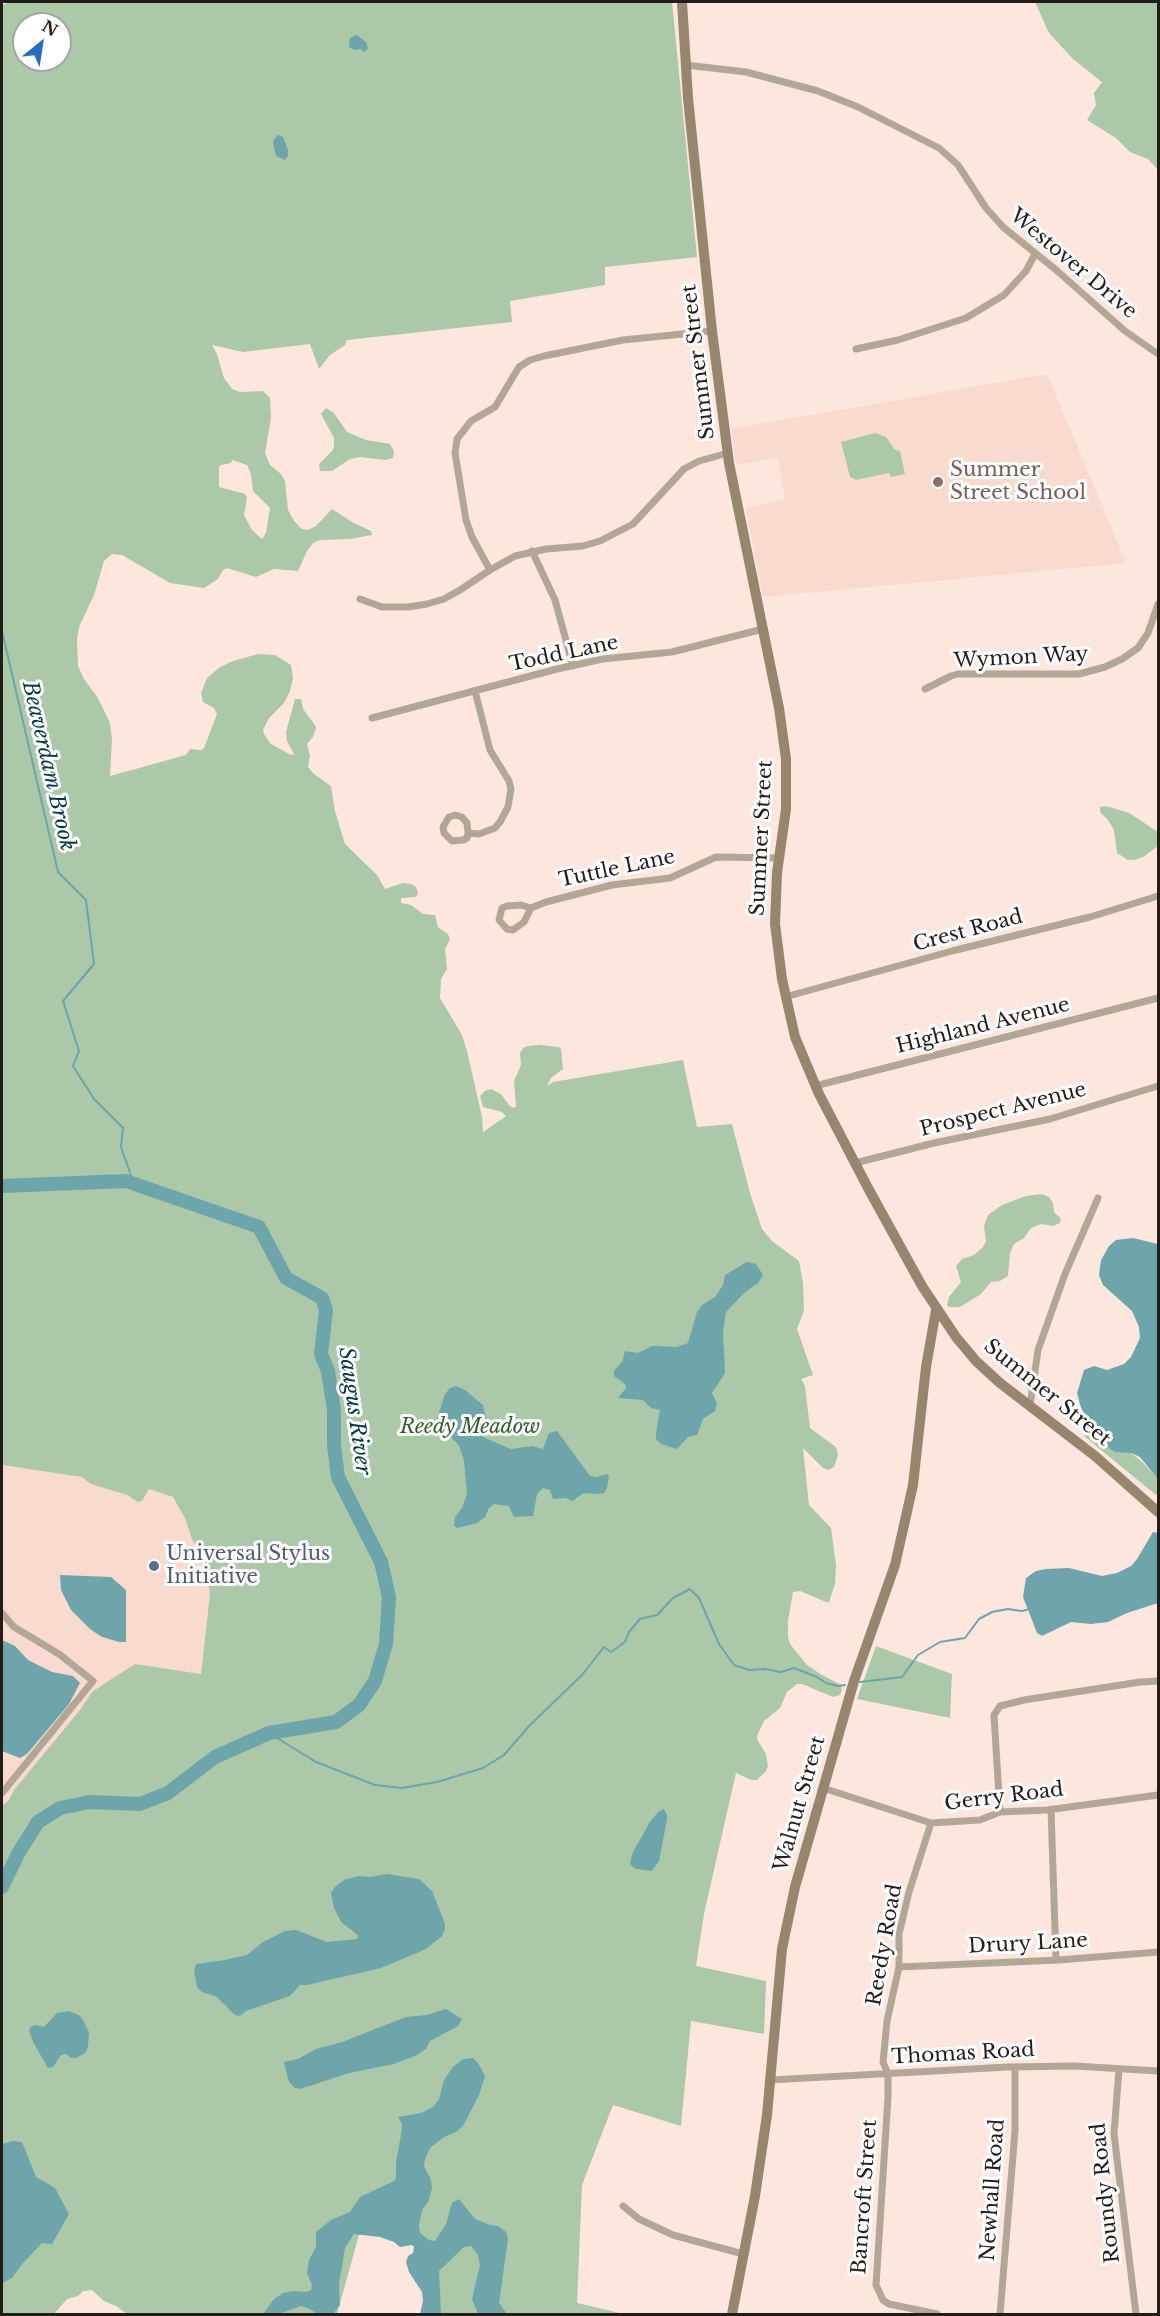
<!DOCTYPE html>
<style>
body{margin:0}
#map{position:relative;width:1160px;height:2316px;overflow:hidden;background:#fde6de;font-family:"Libre Baskerville",serif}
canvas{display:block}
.frame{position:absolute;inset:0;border:3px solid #241c19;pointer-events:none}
.north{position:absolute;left:12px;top:12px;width:60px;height:60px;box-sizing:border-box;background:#fff;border:2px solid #a7a4a3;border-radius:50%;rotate:30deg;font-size:16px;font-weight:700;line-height:24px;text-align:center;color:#241c19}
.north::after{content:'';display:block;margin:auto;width:21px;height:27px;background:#266fbf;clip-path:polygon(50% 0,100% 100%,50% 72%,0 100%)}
</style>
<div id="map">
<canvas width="1160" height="2316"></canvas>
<div class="frame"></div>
<div class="north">N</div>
</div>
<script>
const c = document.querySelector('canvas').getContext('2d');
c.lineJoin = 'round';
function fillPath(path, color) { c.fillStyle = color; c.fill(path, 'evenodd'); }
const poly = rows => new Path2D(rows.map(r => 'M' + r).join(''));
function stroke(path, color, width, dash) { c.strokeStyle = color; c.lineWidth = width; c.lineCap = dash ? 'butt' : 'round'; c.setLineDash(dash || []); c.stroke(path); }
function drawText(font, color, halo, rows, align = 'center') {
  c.font = font + ' "Libre Baskerville",serif'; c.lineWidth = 6; c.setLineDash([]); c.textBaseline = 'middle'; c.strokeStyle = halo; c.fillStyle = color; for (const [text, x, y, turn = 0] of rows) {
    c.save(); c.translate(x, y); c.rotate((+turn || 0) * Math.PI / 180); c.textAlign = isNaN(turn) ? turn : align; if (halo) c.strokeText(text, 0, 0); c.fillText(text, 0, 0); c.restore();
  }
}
fillPath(poly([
 [1047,374,1126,563,763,597,746,508,785,499,778,457,736,465,731,429],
 [2,1465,140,1485,176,1498,213,1570,201,1674,135,1664,101,1688,35,1780,2,1806]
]), '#f9dacf');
fillPath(poly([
 [11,2,672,2,697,257,605,267,605,285,510,301,512,322,347,340,345,345,330,355,319,369,310,344,243,352,212,345,217,354,224,378,232,389,240,392,263,391,270,398,271,418,265,453,270,465,281,474,285,481,288,510,294,521,302,529,308,530,316,526,332,509,352,522,371,531,372,535,350,539,320,540,313,543,307,551,298,571,274,569,256,577,227,568,223,570,218,579,204,588,170,583,122,555,112,554,104,561,94,595,79,627,77,639,78,666,84,679,98,698,110,723,112,740,110,776,186,755,190,749,201,750,204,748,217,714,214,708,203,702,201,693,207,678,220,667,233,661,258,654,275,655,291,665,293,678,290,691,284,703,269,718,263,730,264,734,271,744,291,755,294,754,287,741,286,732,295,699,301,699,303,709,315,725,316,728,313,737,307,744,310,756,308,767,314,774,331,786,335,811,345,844,377,875,385,889,403,883,411,884,416,887,418,893,416,897,401,898,401,903,411,905,423,914,435,915,438,927,448,934,450,939,445,949,447,969,441,979,440,998,462,1035,467,1051,482,1117,483,1132,506,1116,502,1112,483,1107,480,1096,485,1091,491,1089,501,1094,510,1106,514,1108,516,1106,514,1081,521,1065,520,1053,523,1048,528,1046,539,1045,559,1047,561,1049,563,1069,551,1078,547,1086,553,1082,683,1060,697,1127,732,1124,750,1193,762,1229,772,1241,799,1261,803,1283,804,1310,797,1329,813,1375,801,1379,805,1386,810,1428,836,1447,838,1455,834,1467,828,1470,823,1468,803,1448,809,1505,831,1528,836,1565,835,1584,829,1602,826,1602,800,1591,793,1592,788,1621,788,1637,790,1644,807,1665,822,1675,837,1683,841,1685,842,1690,840,1695,833,1697,802,1684,797,1684,787,1692,780,1708,764,1721,757,1736,758,1741,766,1754,768,1766,766,1771,757,1780,751,1780,736,1773,704,1914,696,1966,766,1981,764,2034,691,2021,681,2126,613,2105,582,2185,577,2303,624,2314,433,2314,423,2255,404,2234,359,2235,337,2314,127,2314,116,2306,104,2301,92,2290,83,2291,78,2296,67,2299,54,2314,2,2314,2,1806,9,1800,14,1790,80,1710,92,1692,110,1680,135,1664,201,1674,210,1594,205,1559,192,1539,185,1518,173,1497,149,1489,142,1501,138,1502,127,1495,91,1484,82,1477,2,1465,2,5],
 [24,24,60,24,60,60,24,60],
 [232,460,247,465,251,474,253,491,270,508,266,533,262,539,252,530,244,515,247,497,245,494,219,487,219,467,221,465,231,463],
 [1035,2,1158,2,1158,170,1148,159,1130,152,1116,138,1087,120,1096,105,1094,93,1102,82,1073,59,1049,33],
 [326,408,334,413,347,432,366,440,390,444,394,451,393,458,385,460,360,457,350,459,332,471,320,471,319,464,333,450,334,445,334,438,321,414],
 [875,433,886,437,895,450,900,451,905,474,891,477,889,473,856,480,850,477,841,442],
 [1106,806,1129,813,1158,832,1158,846,1143,857,1134,860,1128,860,1117,853,1114,830,1108,820,1100,812,1100,807],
 [1042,1194,1049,1197,1053,1203,1054,1212,1061,1219,1060,1223,1053,1226,1041,1224,1031,1228,1024,1238,1014,1244,1010,1253,1008,1276,1000,1281,991,1282,981,1294,960,1307,949,1307,947,1305,949,1297,961,1282,956,1266,962,1259,974,1255,983,1247,986,1241,984,1226,988,1215,1002,1205,1026,1196],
 [1098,1431,1104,1433,1140,1460,1158,1478,1158,1492,1156,1495,1084,1436,1087,1432],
 [876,1646,952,1674,950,1718,857,1699]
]), '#abc8a8');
fillPath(poly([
 [357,35,366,42,368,49,364,52,361,49,355,50,349,47,350,38],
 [278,135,283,137,288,150,288,156,285,160,276,156,273,141],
 [1133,1238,1158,1244,1158,1479,1140,1457,1131,1453,1115,1452,1103,1444,1081,1408,1077,1393,1084,1370,1094,1366,1107,1370,1124,1364,1131,1357,1140,1338,1139,1327,1132,1311,1103,1285,1099,1275,1101,1260,1109,1246,1116,1240],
 [747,1262,756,1264,763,1275,758,1283,744,1293,726,1312,723,1332,725,1373,712,1393,717,1403,715,1411,703,1419,697,1435,688,1437,677,1449,661,1444,656,1439,656,1434,660,1410,651,1408,643,1400,618,1398,626,1388,625,1384,614,1376,614,1371,622,1362,625,1351,638,1353,652,1346,677,1347,688,1343,697,1312,702,1305,715,1297,723,1285,725,1275],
 [456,1386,465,1390,483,1405,486,1418,479,1432,483,1437,511,1449,532,1446,543,1449,549,1433,557,1431,590,1476,596,1477,607,1474,609,1476,607,1488,604,1493,598,1494,584,1493,572,1501,566,1498,553,1499,550,1490,543,1488,537,1494,533,1516,514,1517,509,1506,494,1504,489,1508,485,1517,477,1523,457,1528,454,1526,455,1517,462,1508,467,1494,464,1461,459,1445,440,1427,437,1419,445,1394,450,1388],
 [1153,1532,1158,1533,1158,1603,1127,1613,1108,1622,1091,1624,1071,1622,1042,1636,1037,1633,1023,1597,1026,1578,1036,1571,1046,1569,1069,1568,1102,1576,1117,1573,1131,1566,1137,1559],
 [60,1575,111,1577,126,1590,126,1642,119,1642,102,1637,90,1629,71,1610,61,1590],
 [2,1640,15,1646,28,1660,52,1672,73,1676,80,1683,69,1704,27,1754,20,1758,2,1751],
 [664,1809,667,1815,667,1820,659,1861,652,1871,636,1869,630,1864,633,1852,650,1822,658,1812],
 [387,1874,419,1879,432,1891,445,1924,445,1929,442,1936,426,1949,381,1968,307,1985,300,1985,290,1996,246,2011,240,2016,235,2015,217,1997,202,1992,197,1987,194,1971,196,1964,225,1960,247,1955,263,1942,285,1931,296,1930,327,1942,357,1939,358,1936,354,1932,341,1922,334,1908,331,1893,335,1887,344,1880,358,1876,370,1877],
 [446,2009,462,2019,458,2026,430,2041,426,2049,417,2055,394,2064,349,2073,300,2089,295,2088,289,2082,284,2062,298,2059,316,2049,342,2042,406,2017,427,2015],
 [69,2011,79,2015,83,2020,89,2032,88,2047,85,2053,76,2058,71,2058,66,2054,61,2055,53,2067,48,2068,33,2042,29,2030,31,2027,35,2025,44,2027,57,2013],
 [473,2058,478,2063,485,2076,479,2095,463,2126,456,2132,444,2137,430,2148,425,2159,424,2166,431,2180,432,2188,428,2202,422,2210,419,2225,420,2233,429,2240,435,2241,446,2224,452,2203,459,2199,475,2219,490,2225,498,2226,506,2232,508,2239,499,2303,507,2314,478,2314,472,2299,480,2265,478,2255,471,2246,464,2247,439,2271,441,2314,420,2314,423,2301,422,2292,409,2272,406,2262,408,2256,413,2253,414,2247,412,2245,400,2247,394,2242,380,2237,354,2234,345,2248,339,2284,340,2305,333,2314,317,2314,310,2309,301,2306,279,2314,263,2314,274,2299,283,2293,293,2291,306,2292,311,2290,312,2285,307,2273,309,2260,316,2247,316,2232,331,2220,350,2212,360,2197,394,2181,396,2178,396,2162,402,2129,402,2124,398,2117,421,2113,433,2107,439,2099,444,2080,453,2067,463,2059],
 [13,2141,22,2142,36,2177,55,2188,69,2214,52,2244,42,2243,23,2263,12,2278,2,2283,2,2144]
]), '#6da5aa');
stroke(poly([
 [2,631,58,872,86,900,94,964,63,1001,79,1051,73,1066,94,1099,123,1128,121,1147,134,1184],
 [860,1682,902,1677,918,1655,940,1642,965,1638,979,1619,992,1612,1008,1609,1022,1611,1030,1609],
 [269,1733,316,1762,375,1785,402,1788,437,1782,483,1768,504,1755,529,1726,582,1675,604,1647,611,1652,625,1642,629,1632,640,1619,657,1615,673,1598,690,1589,699,1598,719,1644,734,1665,749,1670,765,1669,781,1672,794,1668,817,1677,826,1683,838,1686,845,1685]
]), '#6da5aa', 2);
stroke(poly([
 [2,1186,126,1181,259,1227,286,1278,322,1298,326,1310,321,1354,328,1371,334,1410,334,1445,338,1477,381,1562,389,1597,386,1644,375,1681,359,1705,336,1722,269,1733,215,1757,168,1793,140,1804,90,1802,60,1808,38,1822,19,1852,2,1887]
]), '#6da5aa', 14);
stroke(poly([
 [686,65,746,72,818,91,858,107,939,148,958,165,986,208,1003,227,1055,269,1125,331,1158,354],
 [856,349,898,340,966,318,1004,295,1026,271,1035,254],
 [532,551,555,600,573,666],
 [490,570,472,537,466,520,455,453,457,439,471,421,495,407,519,367,530,360,544,356,623,340,712,331],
 [360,599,382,607,408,607,427,604,444,599,460,590,490,570,515,556,546,549,583,546,600,541,633,524,684,469,699,461,728,453],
 [925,689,951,676,958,674,1079,674,1105,667,1122,659,1138,648,1148,633,1158,604],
 [372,718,557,669,603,659,672,652,763,629],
 [468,833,467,838,463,840,452,841,444,833,443,827,449,817,455,815,462,817,467,823,468,833,479,834,495,828,500,822,508,807,511,789,509,781,490,750,475,691],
 [531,908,521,905,507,906,502,908,499,920,507,929,513,930,524,922,531,908,546,902,612,885,670,878,716,857,780,858],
 [785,997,952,951,1090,917,1158,896],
 [815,1086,1158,998],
 [855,1163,934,1143,1050,1119,1158,1086],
 [1030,1406,1038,1350,1065,1274,1098,1198],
 [2,1613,14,1627,59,1654,93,1681,2,1793],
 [823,1788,931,1823,980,1820,1000,1812,1047,1810,1158,1795],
 [1051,1809,1056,1960],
 [1000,1812,994,1715,1000,1706,1024,1700,1140,1682,1158,1681],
 [931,1823,909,1892,899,1934,899,1967,887,2021,883,2062,888,2074,888,2097,876,2285,883,2300,889,2304,937,2314],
 [899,1967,1059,1960,1158,1952],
 [1119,2069,1114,2134,1136,2314],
 [770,2080,1008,2067,1075,2066,1158,2071],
 [623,2206,639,2219,673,2235,743,2254],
 [1000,2314,1015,2131,1015,2067]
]), '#b2a797', 7);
stroke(poly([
 [682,2,688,98,712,331,729,463,779,708,786,759,786,809,777,873,775,924,782,979,795,1037,819,1094,868,1188,922,1286,956,1337,976,1361,1000,1383,1095,1456,1158,1512],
 [732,2314,755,2196,767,2115,782,1949,795,1887,854,1681,895,1565,913,1485,926,1367,936,1310]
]), '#96866d', 10);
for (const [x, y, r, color] of [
 [938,482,6,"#8d6e63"],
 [154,1566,6,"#5c6f8a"]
]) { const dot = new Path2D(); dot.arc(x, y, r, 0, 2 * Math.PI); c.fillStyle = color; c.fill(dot); stroke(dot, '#fff', 2); }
drawText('20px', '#241c19', '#fff', [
 ["Westover Drive",1073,264,40],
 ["Summer Street",699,362,-97],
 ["Todd Lane",564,654,-12],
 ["Wymon Way",1021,658,-3],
 ["Summer Street",762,838,-87],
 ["Tuttle Lane",617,869,-12],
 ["Crest Road",968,931,-15],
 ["Highland Avenue",983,1026,-14],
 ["Prospect Avenue",1003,1110,-14],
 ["Summer Street",1047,1393,39],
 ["Gerry Road",1004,1797,-7],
 ["Walnut Street",800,1804,-74],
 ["Drury Lane",1028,1944,-3],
 ["Reedy Road",885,1945,-80],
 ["Thomas Road",963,2054,-3],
 ["Newhall Road",993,2190,-86],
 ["Roundy Road",1106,2193,-96],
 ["Bancroft Street",865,2197,-86]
]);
drawText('20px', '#785e54', '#fff', [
 ["Summer",950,470],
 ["Street School",950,493]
], 'left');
drawText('italic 20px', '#315d2e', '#fff', [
 ["Reedy Meadow",470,1427]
]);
drawText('20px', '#4e5e75', '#fff', [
 ["Universal Stylus",166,1554],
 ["Initiative",166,1577]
], 'left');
drawText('italic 21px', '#033b40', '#fff', [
 ["Beaverdam Brook",48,766,77],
 ["Saugus River",354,1411,82]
]);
</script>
